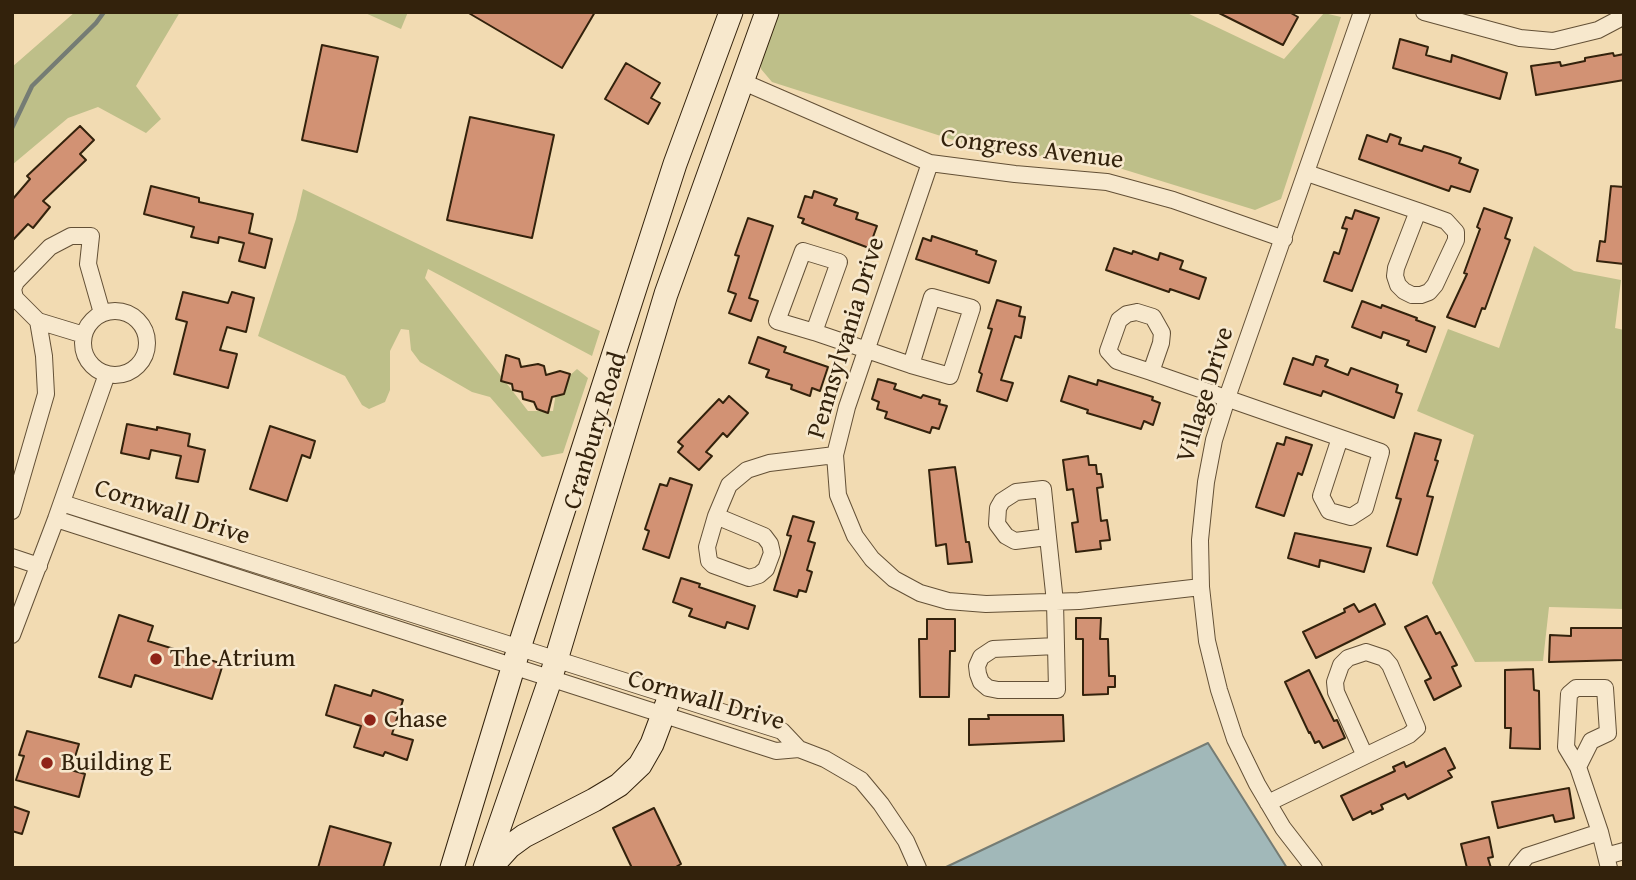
<!DOCTYPE html>
<style>
body{margin:0}
#map{position:relative;width:1636px;height:880px;overflow:hidden;background:#f2dbb2;font-family:"Gentium Book Plus",serif}
canvas{display:block}
.frame{position:absolute;inset:0;border:14px solid #33220c;pointer-events:none}
</style>
<div id="map">
<canvas width="1636" height="880"></canvas>
<div class="frame"></div>
</div>
<script>
const c = document.querySelector('canvas').getContext('2d');
c.lineJoin = 'round';
function fillPath(path, color) { c.fillStyle = color; c.fill(path, 'evenodd'); }
const poly = rows => new Path2D(rows.map(r => 'M' + r).join(''));
function stroke(path, color, width, dash) { c.strokeStyle = color; c.lineWidth = width; c.lineCap = dash ? 'butt' : 'round'; c.setLineDash(dash || []); c.stroke(path); }
function drawText(font, color, halo, rows, align = 'center') {
  c.font = font + ' "Gentium Book Plus",serif'; c.lineWidth = 5; c.setLineDash([]); c.textBaseline = 'middle'; c.strokeStyle = halo; c.fillStyle = color; for (const [text, x, y, turn = 0] of rows) {
    c.save(); c.translate(x, y); c.rotate((+turn || 0) * Math.PI / 180); c.textAlign = isNaN(turn) ? turn : align; if (halo) c.strokeText(text, 0, 0); c.fillText(text, 0, 0); c.restore();
  }
}
fillPath(poly([
 [75,12,180,12,136,86,161,119,146,133,98,107,68,118,12,165,12,67],
 [363,12,408,12,401,29],
 [775,12,1185,12,1284,59,1324,13,1341,17,1281,199,1255,210,1090,159,994,153,772,82,761,69,760,51],
 [303,189,600,331,592,356,428,269,425,278,528,411,553,411,557,387,577,369,588,378,563,453,542,457,490,397,472,392,420,362,411,350,409,330,401,329,390,351,390,390,385,402,369,409,362,405,345,376,258,336,296,219],
 [1534,246,1574,271,1621,280,1615,328,1624,330,1624,609,1549,607,1543,661,1475,662,1432,583,1474,435,1417,411,1448,329,1499,348]
]), '#bebf89');
const water = poly([
 [1208,743,1287,868,944,868,1208,743]
]);
fillPath(water, '#a1b8b9');
stroke(water, '#757c74', 2);
stroke(poly([
 [12,128,32,86,96,23,104,12]
]), '#757c74', 4.5);
const building = poly([
 [467,12,595,12,562,68,467,12],
 [1217,12,1289,12,1298,17,1283,45,1217,12],
 [1400,39,1428,47,1426,55,1451,62,1452,55,1507,73,1500,99,1393,68,1400,39],
 [322,45,378,57,357,152,302,140,322,45],
 [1613,53,1614,56,1624,54,1624,80,1536,95,1531,66,1560,62,1561,66,1585,61,1585,58,1613,53],
 [626,63,660,83,651,98,660,103,648,124,605,99,626,63],
 [470,117,554,135,532,238,447,220,470,117],
 [80,126,94,140,80,154,86,160,43,201,50,207,33,228,28,224,12,241,12,200,30,179,27,176,80,126],
 [1390,134,1401,138,1399,144,1422,151,1424,146,1450,154,1461,158,1459,163,1478,170,1470,192,1451,186,1449,191,1359,159,1367,135,1387,142,1390,134],
 [151,186,199,198,199,202,253,214,249,233,272,239,265,268,239,261,244,243,219,237,218,243,191,237,194,227,144,214,151,186],
 [1611,186,1624,187,1624,264,1597,261,1600,241,1605,242,1611,186],
 [814,191,837,199,834,205,858,213,856,219,877,226,869,248,802,223,804,219,798,217,805,196,812,198,814,191],
 [1484,208,1512,218,1505,238,1510,240,1485,309,1482,308,1475,327,1447,317,1467,274,1464,273,1480,229,1477,227,1484,208],
 [1355,210,1379,218,1352,291,1324,281,1334,252,1339,254,1347,229,1342,228,1346,217,1352,219,1355,210],
 [748,218,773,226,749,298,758,301,751,321,729,313,736,294,728,291,739,256,735,255,748,218],
 [932,236,977,251,976,254,996,261,989,283,916,259,923,238,931,241,932,236],
 [1114,248,1132,254,1133,251,1158,260,1160,253,1183,261,1180,269,1206,278,1199,299,1170,289,1169,292,1106,270,1114,248],
 [183,292,228,303,232,292,254,298,246,332,227,327,220,350,237,354,228,388,174,374,187,322,176,319,183,292],
 [997,300,1021,307,1019,316,1025,317,1021,338,1015,336,1001,380,1013,383,1007,401,977,391,982,374,979,372,992,329,988,328,997,300],
 [1362,301,1381,308,1382,305,1417,318,1416,320,1435,327,1426,352,1407,345,1409,341,1383,332,1381,338,1352,327,1362,301],
 [758,337,786,347,784,352,828,367,820,391,812,388,810,396,791,389,792,385,766,377,769,370,749,363,758,337],
 [506,355,519,359,521,367,538,364,544,366,546,375,560,371,570,374,564,394,552,397,548,413,537,409,534,402,523,399,522,392,513,390,512,384,501,381,506,355],
 [1316,356,1328,360,1325,366,1348,375,1351,368,1398,385,1396,392,1402,394,1394,418,1323,391,1321,396,1284,384,1293,358,1313,365,1316,356],
 [1069,376,1097,385,1098,380,1153,397,1152,400,1160,403,1153,425,1144,421,1141,429,1087,413,1088,410,1061,401,1069,376],
 [878,379,896,384,894,389,921,398,923,395,940,400,939,404,947,406,939,429,932,427,930,433,885,418,887,412,877,409,879,402,872,399,878,379],
 [729,396,748,413,727,437,723,433,706,452,712,456,699,470,678,452,683,446,678,442,719,399,723,403,729,396],
 [127,424,157,430,157,427,190,434,188,446,205,450,198,482,176,478,181,456,151,450,149,459,121,453,127,424],
 [270,426,315,441,310,458,302,455,287,501,250,489,270,426],
 [1415,433,1441,440,1435,460,1438,461,1427,496,1433,497,1417,555,1387,546,1401,499,1396,498,1415,433],
 [1286,437,1312,445,1302,475,1298,473,1284,516,1256,507,1277,443,1284,445,1286,437],
 [1088,456,1089,465,1096,465,1097,474,1101,474,1103,487,1097,488,1101,521,1107,520,1110,540,1100,541,1101,549,1076,552,1072,523,1078,522,1073,489,1067,490,1063,460,1088,456],
 [955,467,966,542,969,542,972,562,948,564,946,544,936,546,929,470,955,467],
 [670,478,692,485,669,558,643,549,649,531,645,529,660,484,667,486,670,478],
 [793,516,814,522,808,541,815,543,807,570,812,572,806,592,799,590,797,597,774,590,791,536,787,535,793,516],
 [1295,533,1371,548,1364,572,1320,560,1319,567,1288,558,1295,533],
 [681,578,700,584,699,587,755,606,748,629,727,622,725,628,689,616,692,609,673,602,681,578],
 [1354,604,1359,612,1375,604,1385,624,1316,658,1303,632,1345,612,1344,609,1354,604],
 [119,615,153,626,148,641,223,664,212,699,135,675,131,687,99,677,119,615],
 [1427,616,1436,634,1440,632,1457,665,1452,667,1461,686,1434,700,1425,681,1431,678,1405,627,1427,616],
 [1076,618,1101,618,1100,639,1108,639,1109,676,1115,676,1115,687,1108,687,1108,694,1083,695,1083,639,1076,639,1076,618],
 [927,619,955,619,955,651,950,651,949,697,920,697,919,639,927,639,927,619],
 [1571,628,1624,628,1624,660,1549,662,1550,635,1571,636,1571,628],
 [1533,669,1534,690,1539,691,1540,749,1510,748,1511,728,1505,728,1505,670,1533,669],
 [1309,670,1334,721,1337,720,1345,738,1323,748,1319,741,1315,743,1310,732,1309,733,1285,682,1309,670],
 [335,685,371,696,373,690,403,700,392,734,413,740,407,760,385,752,383,756,354,747,361,726,326,715,335,685],
 [988,715,1063,715,1064,741,969,745,969,719,989,719,988,715],
 [27,731,79,744,71,770,85,774,79,797,16,780,24,756,19,755,27,731],
 [1445,748,1455,768,1448,771,1452,777,1408,799,1405,794,1381,805,1383,809,1372,814,1371,811,1353,820,1341,796,1395,771,1393,767,1404,762,1406,767,1445,748],
 [1569,788,1574,818,1555,822,1553,815,1498,828,1492,802,1569,788],
 [12,806,29,812,22,834,12,831,12,806],
 [654,808,681,864,674,868,632,868,613,828,654,808],
 [330,826,391,843,383,868,318,868,330,826],
 [1489,837,1493,857,1488,858,1491,868,1467,868,1461,844,1489,837]
]);
fillPath(building, '#d29274');
stroke(building, '#33220c', 2);
const street = poly([
 [1424,12,1520,38,1553,41,1598,30,1617,20,1624,12],
 [741,81,930,163,1015,174,1107,182,1173,200,1284,239],
 [930,163,847,407,835,455,838,495,855,536,872,559,894,579,920,593,948,601,986,604,1079,601,1201,587],
 [1307,173,1418,211],
 [1418,211,1446,221,1456,232,1456,240,1435,285,1429,292,1421,295,1412,295,1404,291,1398,285,1395,276,1396,268,1418,211],
 [803,251,839,262,814,332,777,321,803,251],
 '83 343a32 32 0 1 1 64 0a32 32 0 1 1-64 0Z',
 [1137,312,1153,317,1162,333,1161,343,1151,372,1117,361,1108,351,1119,320,1127,314,1137,312],
 [38,321,84,335],
 [814,332,911,365,950,376,972,308,932,297,911,365],
 [1151,372,1381,452,1365,508,1351,517,1329,511,1321,496,1340,438],
 [62,503,782,731,799,749,825,759,861,780,881,804,906,841,918,868],
 [12,511,46,394,44,356,38,321,15,298,13,289,16,282,50,247,71,236,91,236,88,264,102,313],
 [716,516,764,536,770,544,772,553,766,569,759,575,749,578,713,565,709,561,707,547,716,516],
 [716,516,729,485,747,470,769,463,835,455],
 [56,519,776,751,799,749],
 [1048,537,1015,541,1006,536,997,524,998,508,1002,501,1016,492,1043,489,1048,537,1055,602,1056,646],
 [12,557,39,566],
 [12,635,56,519,107,374],
 [1056,646,1057,690,998,690,988,688,981,682,978,674,977,666,981,657,993,649,1056,646],
 [1366,652,1384,658,1390,665,1417,728,1409,735,1365,756,1336,692,1335,682,1341,665,1348,658,1366,652],
 [1578,767,1591,741,1608,733,1605,688,1576,688,1569,694,1566,747,1578,767,1600,832,1609,868],
 [1268,803,1365,756],
 [1606,856,1624,851],
 [1314,868,1283,828,1257,784,1235,739,1219,690,1207,641,1201,587,1200,540,1206,482,1214,440,1229,392,1362,12],
 [1517,868,1527,856,1600,832]
]);
const secondary = poly([
 [452,868,519,648,675,164,731,12],
 [485,868,550,680,666,294,767,12],
 [490,868,509,847,524,836,594,800,619,785,640,765,652,744,670,696]
]);
stroke(street, '#635036', 18);
stroke(secondary, '#33220c', 25);
stroke(street, '#f7e8cd', 16);
stroke(secondary, '#f7e8cd', 23);
for (const [x, y, r, color] of [
 [156,659,7,"#8f2418"],
 [370,720,7,"#8f2418"],
 [47,763,7,"#8f2418"]
]) { const dot = new Path2D(); dot.arc(x, y, r, 0, 2 * Math.PI); c.fillStyle = color; c.fill(dot); stroke(dot, '#f7e8cd', 2.5); }
drawText('26px', '#33220c', '#f7e8cd', [
 ["Congress Avenue",1032,150,7],
 ["Pennsylvania Drive",847,338,-73],
 ["Village Drive",1206,395,-73],
 ["Cranbury Road",596,431,-73],
 ["Cornwall Drive",172,513,18],
 ["Cornwall Drive",706,701,16]
]);
drawText('26px', '#33220c', '#f7e8cd', [
 ["The Atrium",170,659],
 ["Chase",384,720],
 ["Building E",61,763]
], 'left');
</script>
